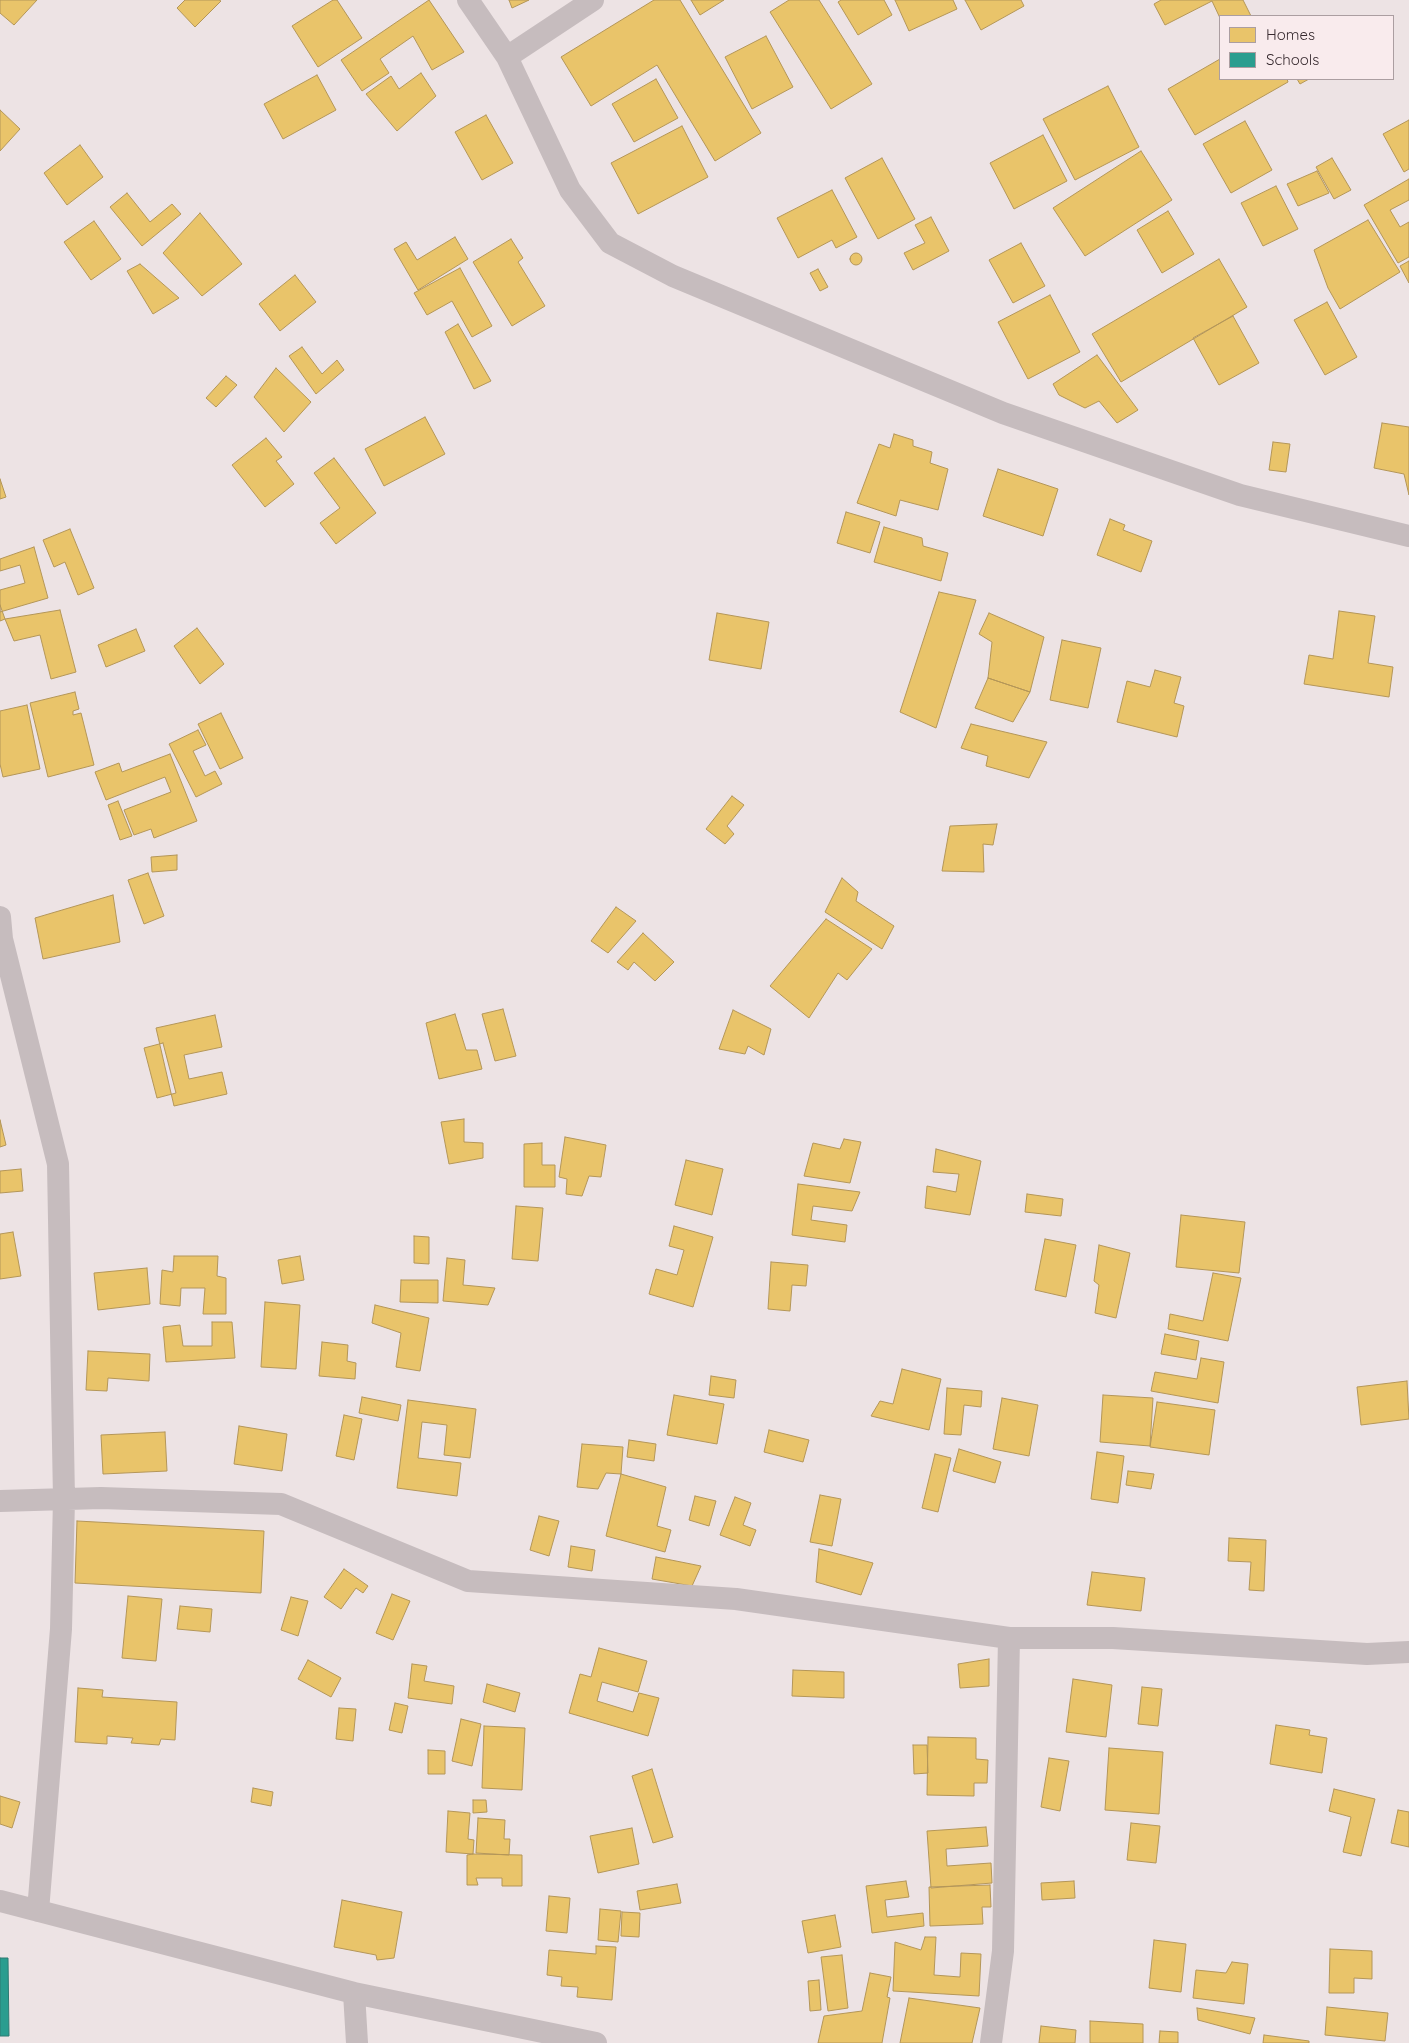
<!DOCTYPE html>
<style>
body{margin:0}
#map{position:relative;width:1409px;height:2043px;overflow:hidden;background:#ede3e4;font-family:Quicksand,sans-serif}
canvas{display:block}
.legend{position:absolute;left:1219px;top:15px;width:175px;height:65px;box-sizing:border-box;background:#f9ebed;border:1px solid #ab9ea1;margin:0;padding:6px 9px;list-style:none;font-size:15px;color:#372a2f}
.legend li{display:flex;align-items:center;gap:10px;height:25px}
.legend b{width:25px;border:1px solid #ab9ea1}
</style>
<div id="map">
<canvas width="1409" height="2043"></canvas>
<ul class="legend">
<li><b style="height:14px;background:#e9c46a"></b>Homes</li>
<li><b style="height:14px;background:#2a9d8f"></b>Schools</li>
</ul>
</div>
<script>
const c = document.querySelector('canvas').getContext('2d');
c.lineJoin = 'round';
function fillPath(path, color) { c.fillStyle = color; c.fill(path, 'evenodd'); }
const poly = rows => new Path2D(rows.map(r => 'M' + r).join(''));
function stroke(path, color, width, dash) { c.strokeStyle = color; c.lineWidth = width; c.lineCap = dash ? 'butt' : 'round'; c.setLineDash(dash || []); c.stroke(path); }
const homes = poly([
 [0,0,37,0,14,25,0,13,0,0],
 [185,0,219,0,221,1,195,27,177,8,185,0],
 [333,0,337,0,362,38,318,67,292,26,333,0],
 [429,0,464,52,432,70,413,36,380,59,389,73,362,91,341,60,429,0],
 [509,0,529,0,512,8,509,0],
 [654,0,680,0,761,133,715,161,657,65,591,106,561,57,654,0],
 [691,0,724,0,700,15,691,0],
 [789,0,819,0,872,84,831,109,770,12,789,0],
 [841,0,884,0,892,15,858,35,838,2,841,0],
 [895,0,953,0,957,9,909,31,895,0],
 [965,0,1021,0,1024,6,981,30,965,0],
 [1161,0,1243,0,1251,16,1220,18,1212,1,1165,25,1154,4,1161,0],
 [766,36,793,87,752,109,725,57,766,36],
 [1220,59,1220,79,1287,79,1288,82,1195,135,1168,89,1220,59],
 [421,73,436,96,397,131,366,94,391,76,399,89,421,73],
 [317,75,336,110,283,139,264,104,317,75],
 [656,79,678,118,634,142,612,104,656,79],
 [1297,79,1309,79,1300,84,1297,79],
 [1108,86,1139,147,1075,180,1043,119,1108,86],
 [0,110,20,129,0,151,0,110],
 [486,115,513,163,482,180,455,132,486,115],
 [1409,120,1409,169,1404,172,1383,134,1409,120],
 [1245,121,1272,170,1231,193,1203,144,1245,121],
 [682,126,708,177,638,214,611,163,682,126],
 [1043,135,1067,181,1014,209,990,163,1043,135],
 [80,145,103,177,67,205,44,173,80,145],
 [1141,151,1172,200,1085,256,1053,208,1141,151],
 [882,158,915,219,878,239,845,178,882,158],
 [1332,158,1351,190,1334,199,1316,167,1332,158],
 [1317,171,1329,193,1298,206,1287,184,1317,171],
 [1409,179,1409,200,1390,210,1400,227,1409,222,1409,257,1398,263,1364,205,1409,179],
 [1276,186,1298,229,1263,246,1241,203,1276,186],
 [832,190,857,237,836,248,832,240,798,258,777,218,832,190],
 [127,193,150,222,172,204,181,214,142,246,110,207,127,193],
 [1168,211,1194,254,1162,273,1137,230,1168,211],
 [200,213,242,264,202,296,163,253,200,213],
 [931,217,949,251,913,270,904,253,925,243,915,225,931,217],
 [1368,220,1400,272,1340,309,1328,288,1314,250,1368,220],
 [94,221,121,259,91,280,64,242,94,221],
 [455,237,468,259,418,290,394,249,406,242,417,260,455,237],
 [511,239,523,258,518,262,545,306,512,326,473,262,511,239],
 [1021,243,1045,286,1013,303,989,260,1021,243],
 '850 259a6 6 0 1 1 12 0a6 6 0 1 1-12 0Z',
 [1219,259,1247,307,1121,382,1092,334,1219,259],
 [1409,261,1409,283,1400,266,1409,261],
 [140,264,179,298,153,314,127,271,140,264],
 [460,268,492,326,472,337,452,301,427,315,414,293,460,268],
 [818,269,828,287,820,291,810,273,818,269],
 [295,275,316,302,280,331,259,304,295,275],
 [1050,295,1080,352,1028,379,998,322,1050,295],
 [1327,302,1357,357,1325,375,1294,320,1327,302],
 [1233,316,1259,363,1219,385,1193,338,1233,316],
 [458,324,491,381,474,389,445,332,458,324],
 [302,347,322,374,337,360,344,370,316,394,289,356,302,347],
 [1097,355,1138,410,1117,423,1099,401,1085,408,1059,395,1053,384,1097,355],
 [276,368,311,402,284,432,254,397,276,368],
 [226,376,237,385,216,407,206,398,226,376],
 [425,417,445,454,384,486,365,449,425,417],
 [1382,423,1409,427,1409,495,1404,474,1374,468,1382,423],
 [894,434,913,440,913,446,932,452,930,463,948,469,938,510,900,500,896,516,857,503,879,444,890,448,894,434],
 [266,438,282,457,276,461,294,484,265,507,232,465,266,438],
 [1273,442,1290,444,1286,472,1269,470,1273,442],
 [334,458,376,513,336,544,320,523,340,508,314,473,334,458],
 [998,469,1058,489,1043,536,983,516,998,469],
 [0,479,6,497,0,499,0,479],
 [846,512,880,522,870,553,837,543,846,512],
 [1110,519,1125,525,1123,530,1152,541,1141,572,1097,555,1110,519],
 [884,527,922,538,923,546,948,553,941,581,874,562,884,527],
 [70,529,94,588,78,595,65,562,54,567,43,540,70,529],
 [34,547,48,598,0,612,0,590,25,583,20,565,0,571,0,559,34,547],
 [939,592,976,600,936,728,900,712,939,592],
 [0,605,5,619,0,621,0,605],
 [60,610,76,672,51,679,40,635,14,641,5,619,60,610],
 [1339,611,1375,616,1368,663,1393,667,1389,697,1304,684,1309,655,1333,659,1339,611],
 [717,613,769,622,761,669,709,660,717,613],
 [989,613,1044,637,1030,692,988,678,992,642,979,634,989,613],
 [197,628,224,664,200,684,174,646,197,628],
 [136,629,145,651,106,667,98,645,136,629],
 [1062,640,1101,648,1088,708,1050,700,1062,640],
 [1155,670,1181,677,1174,703,1184,706,1177,737,1117,722,1127,681,1150,687,1155,670],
 [988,678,1030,692,1013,722,975,708,988,678],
 [75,692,79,709,73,711,73,715,81,713,94,765,48,777,30,703,75,692],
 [27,705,40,769,3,777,0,764,0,711,27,705],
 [221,713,243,758,220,769,198,724,221,713],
 [971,724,1047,742,1029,778,986,766,988,756,961,748,971,724],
 [198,730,206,745,193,751,205,776,215,771,222,784,196,797,169,744,198,730],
 [170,754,197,821,154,838,151,829,134,835,124,810,171,792,165,777,106,800,95,772,119,763,122,772,170,754],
 [732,796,744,805,727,826,734,834,725,844,706,829,732,796],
 [118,801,132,836,120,840,108,805,118,801],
 [997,824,993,845,983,844,984,872,942,871,950,826,997,824],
 [177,855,177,870,152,872,151,857,177,855],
 [148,873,164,916,144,924,128,880,148,873],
 [842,878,858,892,856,901,894,926,882,949,825,912,842,878],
 [113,895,120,942,43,959,35,918,113,895],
 [616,907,636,921,608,953,591,941,616,907],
 [826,919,872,949,847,980,838,973,809,1018,770,986,826,919],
 [643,933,674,962,655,981,634,962,628,970,617,962,643,933],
 [503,1009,516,1056,495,1061,482,1014,503,1009],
 [733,1010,771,1029,764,1055,748,1046,745,1054,719,1049,733,1010],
 [455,1014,466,1050,477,1050,482,1069,439,1079,426,1023,455,1014],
 [215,1015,222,1047,184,1055,189,1079,222,1072,227,1094,174,1106,156,1028,215,1015],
 [163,1043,176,1093,157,1098,144,1048,163,1043],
 [464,1119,464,1142,483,1143,483,1158,449,1164,441,1122,464,1119],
 [0,1120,6,1145,0,1147,0,1120],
 [565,1137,606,1145,601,1177,589,1176,582,1196,566,1194,567,1179,559,1177,565,1137],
 [844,1139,861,1142,850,1183,804,1176,813,1143,840,1149,844,1139],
 [542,1143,542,1165,555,1165,555,1187,524,1187,524,1144,542,1143],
 [936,1149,981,1161,970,1215,925,1208,927,1186,956,1192,959,1174,933,1172,936,1149],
 [686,1160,723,1169,712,1215,675,1205,686,1160],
 [21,1169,23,1191,0,1193,0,1171,21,1169],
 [798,1184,860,1192,852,1211,813,1206,811,1220,847,1225,845,1242,792,1235,798,1184],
 [1027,1194,1063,1199,1061,1216,1025,1212,1027,1194],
 [516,1206,543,1208,538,1261,512,1259,516,1206],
 [1181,1215,1245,1222,1239,1273,1176,1267,1181,1215],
 [674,1226,713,1237,693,1307,649,1294,656,1269,677,1275,684,1250,669,1246,674,1226],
 [13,1232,21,1276,0,1279,0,1234,13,1232],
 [414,1236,429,1237,429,1264,414,1263,414,1236],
 [1045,1239,1076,1245,1066,1297,1035,1290,1045,1239],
 [1099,1245,1130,1253,1116,1318,1095,1313,1099,1285,1094,1281,1099,1245],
 [174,1256,218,1256,217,1276,226,1278,226,1314,203,1314,205,1288,181,1288,180,1306,160,1304,162,1270,173,1272,174,1256],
 [300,1256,304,1280,282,1284,278,1260,300,1256],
 [447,1258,465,1260,463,1285,495,1288,488,1305,443,1301,447,1258],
 [771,1262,808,1265,806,1286,792,1285,790,1311,768,1309,771,1262],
 [147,1268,150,1304,98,1310,94,1273,147,1268],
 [1213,1273,1241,1278,1228,1341,1168,1329,1170,1314,1203,1321,1213,1273],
 [401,1280,438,1280,438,1303,400,1302,401,1280],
 [265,1302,300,1305,296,1369,261,1367,265,1302],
 [375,1305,429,1318,420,1371,396,1367,401,1333,372,1323,375,1305],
 [212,1322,232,1322,235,1358,166,1362,163,1327,180,1325,183,1346,212,1346,212,1322],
 [1165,1334,1199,1341,1196,1360,1161,1354,1165,1334],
 [322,1342,348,1345,347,1361,356,1363,355,1379,319,1376,322,1342],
 [88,1351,150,1354,149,1381,108,1378,107,1391,86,1390,88,1351],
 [1201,1358,1224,1362,1218,1403,1151,1391,1155,1372,1197,1379,1201,1358],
 [902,1369,941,1379,929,1430,871,1416,880,1401,893,1404,902,1369],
 [711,1376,736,1380,734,1398,709,1395,711,1376],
 [1407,1381,1409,1419,1361,1425,1357,1387,1407,1381],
 [947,1388,982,1391,981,1407,964,1405,961,1435,944,1434,947,1388],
 [674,1395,724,1404,717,1444,667,1435,674,1395],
 [1103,1395,1153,1398,1150,1446,1100,1442,1103,1395],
 [362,1397,401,1405,398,1421,359,1413,362,1397],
 [1002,1398,1038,1405,1029,1456,993,1449,1002,1398],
 [408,1400,476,1409,470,1458,444,1455,447,1425,422,1422,418,1458,461,1463,457,1496,397,1488,408,1400],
 [1157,1402,1215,1410,1209,1455,1150,1447,1157,1402],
 [344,1415,362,1419,354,1460,336,1456,344,1415],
 [239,1426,287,1434,282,1471,234,1464,239,1426],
 [769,1430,809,1440,803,1462,764,1452,769,1430],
 [165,1432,167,1471,103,1474,101,1435,165,1432],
 [629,1440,656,1444,654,1461,627,1457,629,1440],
 [582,1444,623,1447,621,1474,606,1473,598,1489,577,1487,582,1444],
 [959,1449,1001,1462,995,1483,953,1471,959,1449],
 [1097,1452,1124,1456,1118,1503,1091,1499,1097,1452],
 [935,1454,951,1458,938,1512,922,1508,935,1454],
 [1128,1471,1154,1474,1151,1489,1126,1485,1128,1471],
 [621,1474,666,1487,657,1526,671,1530,665,1552,606,1536,621,1474],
 [820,1495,841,1499,832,1546,810,1542,820,1495],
 [695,1496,716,1501,709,1526,689,1520,695,1496],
 [735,1497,751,1503,743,1525,756,1530,750,1546,720,1535,735,1497],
 [539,1516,559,1521,549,1556,530,1550,539,1516],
 [77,1521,264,1531,261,1593,75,1583,77,1521],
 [1229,1538,1266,1540,1264,1591,1249,1590,1251,1562,1228,1561,1229,1538],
 [571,1546,595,1550,592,1571,568,1567,571,1546],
 [819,1549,873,1563,861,1595,816,1582,819,1549],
 [656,1557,701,1566,692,1586,652,1579,656,1557],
 [344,1569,368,1586,363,1593,356,1588,341,1609,324,1597,344,1569],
 [1092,1572,1145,1578,1141,1611,1087,1605,1092,1572],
 [392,1594,410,1601,393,1640,376,1633,392,1594],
 [128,1596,162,1599,156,1661,122,1658,128,1596],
 [291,1597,308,1601,298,1636,281,1630,291,1597],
 [180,1606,212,1609,210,1632,177,1629,180,1606],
 [599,1648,647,1661,638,1692,602,1682,597,1701,633,1712,639,1693,659,1698,648,1736,569,1713,580,1674,591,1677,599,1648],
 [989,1659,989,1686,960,1688,958,1664,989,1659],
 [308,1660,341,1678,331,1697,298,1679,308,1660],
 [412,1664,427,1666,424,1681,454,1686,452,1704,408,1698,412,1664],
 [793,1670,844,1672,844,1698,792,1696,793,1670],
 [1073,1679,1112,1685,1106,1737,1066,1732,1073,1679],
 [487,1684,520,1693,515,1712,483,1702,487,1684],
 [1142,1687,1162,1689,1158,1726,1138,1724,1142,1687],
 [78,1688,103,1690,102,1697,177,1702,175,1740,161,1739,159,1745,131,1743,133,1738,107,1736,107,1744,75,1742,78,1688],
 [395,1703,408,1706,402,1733,389,1730,395,1703],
 [339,1708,356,1709,353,1741,336,1739,339,1708],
 [461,1719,481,1724,472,1766,452,1761,461,1719],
 [1276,1725,1310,1730,1309,1735,1327,1738,1322,1773,1270,1764,1276,1725],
 [484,1726,525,1728,522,1790,482,1788,484,1726],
 [928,1737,976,1738,976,1759,988,1760,987,1783,974,1783,974,1796,927,1795,928,1737],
 [913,1745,927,1745,928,1773,914,1774,913,1745],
 [1109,1748,1163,1752,1159,1814,1105,1810,1109,1748],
 [428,1750,445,1751,445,1774,428,1774,428,1750],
 [1049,1758,1069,1761,1060,1811,1041,1807,1049,1758],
 [652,1769,673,1837,653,1843,632,1776,652,1769],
 [253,1788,273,1792,271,1806,251,1802,253,1788],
 [1334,1789,1375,1799,1361,1856,1343,1852,1351,1817,1329,1811,1334,1789],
 [0,1796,20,1802,12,1828,0,1824,0,1796],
 [473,1800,486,1800,487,1812,473,1813,473,1800],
 [1398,1810,1409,1812,1409,1847,1391,1843,1398,1810],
 [448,1811,470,1813,468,1839,474,1840,473,1854,446,1852,448,1811],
 [478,1818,505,1820,504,1839,510,1839,509,1855,476,1853,478,1818],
 [1131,1823,1160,1826,1156,1863,1127,1860,1131,1823],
 [986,1827,988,1846,946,1849,947,1866,991,1863,992,1883,931,1888,927,1831,986,1827],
 [632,1828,639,1864,598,1873,590,1836,632,1828],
 [473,1854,522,1855,522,1886,502,1886,502,1878,476,1878,478,1885,467,1885,467,1855,473,1854],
 [906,1881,909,1897,885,1900,887,1917,923,1913,924,1926,872,1933,866,1886,906,1881],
 [1074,1881,1075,1898,1042,1900,1041,1883,1074,1881],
 [677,1884,681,1903,640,1910,637,1891,677,1884],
 [990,1885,991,1907,982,1907,983,1924,930,1926,929,1887,990,1885],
 [549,1896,570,1898,567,1933,546,1931,549,1896],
 [342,1900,402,1912,394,1958,377,1960,376,1955,334,1947,342,1900],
 [600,1909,621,1911,618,1942,598,1940,600,1909],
 [622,1912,640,1913,639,1937,621,1936,622,1912],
 [835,1915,841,1947,808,1953,802,1921,835,1915],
 [925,1937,936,1937,934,1975,960,1977,961,1953,981,1954,979,1996,893,1991,895,1942,921,1950,925,1937],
 [1154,1940,1186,1944,1181,1992,1149,1988,1154,1940],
 [596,1946,616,1947,612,2000,577,1997,578,1987,561,1986,562,1977,547,1975,549,1950,596,1954,596,1946],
 [1330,1949,1372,1951,1372,1979,1354,1978,1354,1993,1329,1993,1330,1949],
 [842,1955,848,2008,828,2011,821,1957,842,1955],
 [1232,1962,1248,1964,1244,2004,1193,1998,1196,1970,1226,1973,1232,1962],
 [870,1973,891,1977,887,1997,890,1998,882,2043,818,2043,824,2016,862,2011,870,1973],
 [819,1980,821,2010,810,2011,808,1981,819,1980],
 [909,1998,980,2008,972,2043,900,2043,909,1998],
 [1327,2007,1388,2013,1385,2041,1325,2035,1327,2007],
 [1197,2008,1255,2018,1250,2034,1198,2020,1197,2008],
 [1090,2021,1143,2024,1143,2043,1090,2043,1090,2021],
 [1041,2026,1076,2030,1075,2043,1039,2043,1041,2026],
 [1160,2031,1178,2032,1178,2043,1159,2043,1160,2031],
 [1264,2035,1309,2041,1309,2043,1263,2043,1264,2035]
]);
fillPath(homes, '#e9c46a');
stroke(homes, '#b49658', 1);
const schools = poly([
 [0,1958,8,1958,9,2036,0,2036,0,1958]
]);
fillPath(schools, '#2a9d8f');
stroke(schools, '#2e7a72', 1);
stroke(poly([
 [468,0,507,57,570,190,610,243,673,276,1003,413,1240,495,1409,536],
 [507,57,593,0],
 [0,917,2,939,58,1164,64,1499,61,1629,38,1911],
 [0,1501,101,1498,281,1504,468,1581,736,1599,1009,1638,1113,1638,1367,1654,1409,1652],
 [0,1901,354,1993,596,2043],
 [354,1993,357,2043],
 [991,2043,1003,1951,1009,1638]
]), '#c6bcbe', 22);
</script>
